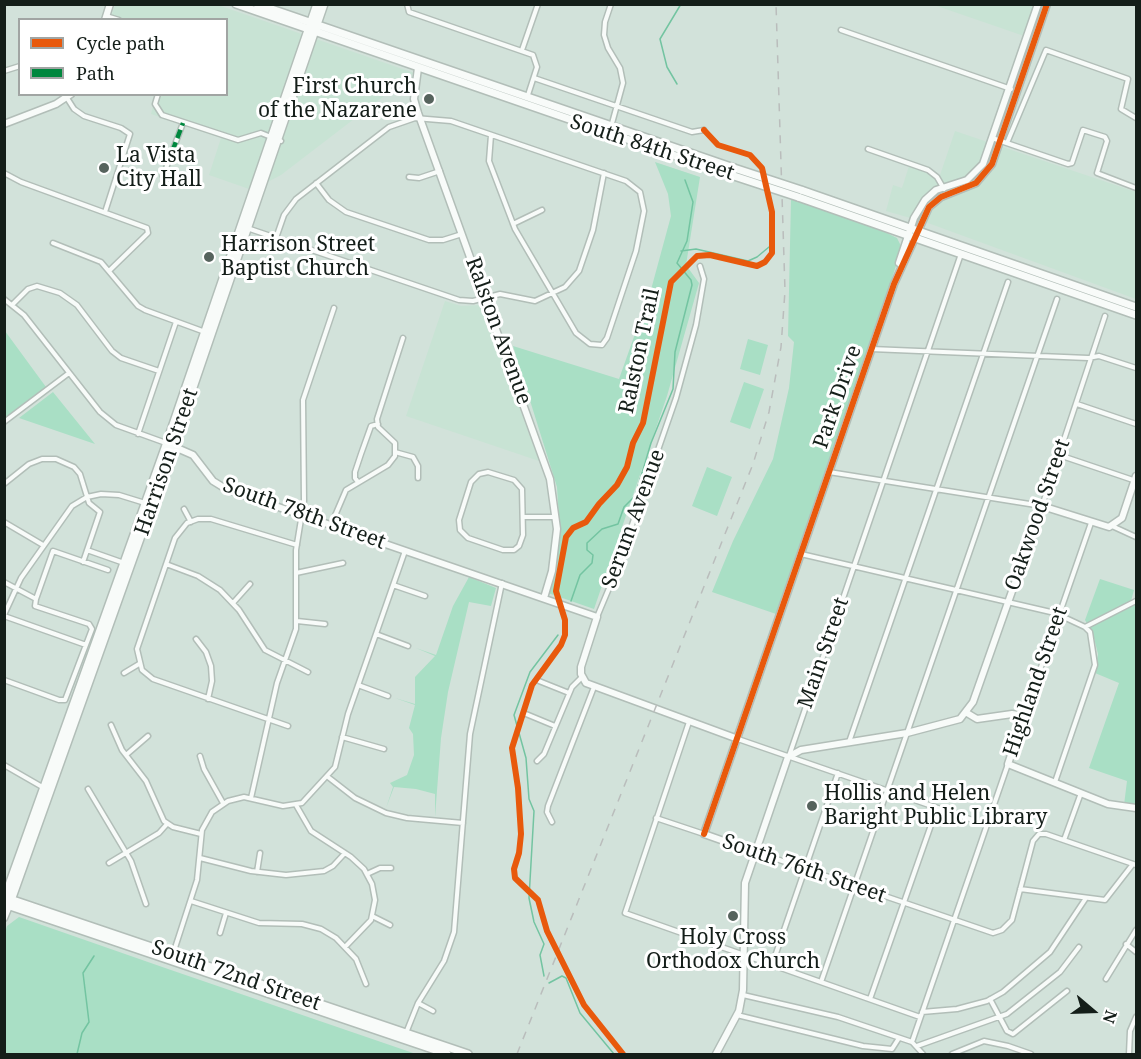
<!DOCTYPE html>
<style>
body{margin:0}
#map{position:relative;width:1141px;height:1059px;overflow:hidden;background:#d2e2da;font-family:"Noto Serif",serif}
canvas{display:block}
.frame{position:absolute;inset:0;border:6px solid #141e19;pointer-events:none}
.legend{position:absolute;left:18px;top:18px;width:210px;height:78px;box-sizing:border-box;background:#fff;border:2px solid #a1a5a3;margin:0;padding:8px 10px;list-style:none;font-size:18px;color:#141e19}
.legend li{display:flex;align-items:center;gap:12px;height:30px}
.legend b{width:30px;border:2px solid #a1a5a3}
.north{position:absolute;left:1063px;top:981px;width:60px;height:60px;-webkit-text-stroke:4px #fff;paint-order:stroke;rotate:109deg;font-size:16px;font-weight:700;line-height:24px;text-align:center;color:#141e19}
.north::after{content:'';display:block;margin:auto;width:21px;height:27px;background:#141e19;clip-path:polygon(50% 0,100% 100%,50% 72%,0 100%)}
</style>
<div id="map">
<canvas width="1141" height="1059"></canvas>
<div class="frame"></div>
<ul class="legend">
<li><b style="height:8px;background:#e8590c"></b>Cycle path</li>
<li><b style="height:8px;background:#00873e"></b>Path</li>
</ul>
<div class="north">N</div>
</div>
<script>
const c = document.querySelector('canvas').getContext('2d');
c.lineJoin = 'round';
function fillPath(path, color) { c.fillStyle = color; c.fill(path, 'evenodd'); }
const poly = rows => new Path2D(rows.map(r => 'M' + r).join(''));
function stroke(path, color, width, dash) { c.strokeStyle = color; c.lineWidth = width; c.lineCap = dash ? 'butt' : 'round'; c.setLineDash(dash || []); c.stroke(path); }
function drawText(font, color, halo, rows, align = 'center') {
  c.font = font + ' "Noto Serif",serif'; c.lineWidth = 6; c.setLineDash([]); c.textBaseline = 'middle'; c.strokeStyle = halo; c.fillStyle = color; for (const [text, x, y, turn = 0] of rows) {
    c.save(); c.translate(x, y); c.rotate((+turn || 0) * Math.PI / 180); c.textAlign = isNaN(turn) ? turn : align; if (halo) c.strokeText(text, 0, 0); c.fillText(text, 0, 0); c.restore();
  }
}
fillPath(poly([
 [115,5,218,5,414,73,281,175,252,190,209,175,221,138,151,114,156,95,226,94,226,20,110,20],
 [934,5,1038,5,1027,37],
 [955,131,1136,192,1136,299,928,223,886,211,893,185,902,188,909,166,940,175],
 [445,301,461,306,482,305,539,461,406,416]
]), '#c8e3d4');
fillPath(poly([
 [655,162,700,177,686,265,699,283,667,396,594,609,548,593,560,535,557,487,513,346,619,379,652,286,671,216,668,194],
 [791,199,879,229,897,238,902,248,779,615,712,592,733,541,773,459,789,388,794,342,788,336],
 [5,331,46,387,5,419,4,419],
 [748,339,768,345,760,375,740,369],
 [744,382,764,389,750,429,730,422],
 [53,392,95,444,19,418],
 [707,467,732,477,717,516,692,506],
 [469,577,496,588,491,606,469,602,448,692,441,738,435,817,435,794,416,789,394,787,386,808,393,787,390,783,407,775,414,755,413,734,409,728,415,705,395,698,415,704,415,677,435,656,416,648,436,655,453,606],
 [1100,579,1134,590,1131,601,1132,605,1136,603,1136,806,1124,805,1127,781,1089,768,1119,683,1095,673,1098,654,1093,634,1085,620],
 [19,917,168,969,416,1054,5,1054,5,933,7,926]
]), '#a9dfc5');
stroke(poly([
 [677,84,667,67,660,39,681,4],
 [681,251,696,249,748,261,757,257,769,247],
 [571,601,580,575,592,563,593,555,587,550,587,543,602,529,618,524,624,507,635,496,651,443,673,389,675,352,692,285,691,280,677,263,687,241,693,202,685,180],
 [544,976,540,955,544,944,534,922,529,898,534,811,529,799,526,758,514,715,530,672,558,635],
 [549,983,562,976,566,978,580,1013,614,1054],
 [77,1054,82,1033,89,1022,83,973,94,956]
]), '#73c4a1', 1.5);
const street = poly([
 [407,4,409,12,533,55,537,67,527,98],
 [106,16,119,20],
 [841,30,1011,89],
 [522,50,538,4],
 [4,71,20,66],
 [534,78,692,132,704,130],
 [158,94,155,104,162,115,238,140,261,133,281,141],
 [67,98,74,109,84,116,121,128,130,134,105,212],
 [611,127,623,83,620,68,608,48,604,35,605,22,611,4],
 [992,138,1068,164,1072,163,1083,130,1105,137,1107,141,1097,173,1136,188],
 [1007,143,1046,50,1128,79,1121,109,1136,118],
 [868,149,928,170,937,177,944,189],
 [4,173,21,182,147,228,148,233,110,270],
 [163,176,183,123],
 [409,177,419,178,440,171],
 [316,183,329,200,346,212,429,240,443,240,462,234],
 [513,224,542,210],
 [247,228,459,300,473,301,500,294,535,301,565,287,579,271,593,230,604,173],
 [276,238,284,215,296,199,389,127,415,118,451,121,626,181,640,192,644,211,636,251,607,338,602,345,590,344,576,333,515,229,489,161,491,135],
 [53,243,101,262,138,306,145,310,205,332],
 [4,299,24,315,100,412,116,425,166,443],
 [13,304,28,289,37,286,60,293,77,305,112,351,121,358,159,371],
 [871,349,1088,358,1099,356,1136,368],
 [1077,404,1136,424],
 [4,422,69,373],
 [138,434,176,322],
 [395,452,413,457,418,466,418,478],
 [1059,455,1136,481],
 [488,472,514,480,522,489,523,535,519,546,514,550,503,550,468,538,460,530,459,520,471,482,479,474,488,472],
 [829,472,1042,506,1105,316],
 [358,482,355,478,355,472,361,454,371,426,378,424],
 [4,484,29,464,42,459,56,459,74,467,80,474,89,503,100,512,83,562],
 [184,509,191,522],
 [524,517,555,517],
 [4,522,43,545],
 [331,525,346,490,388,465,395,456,395,443,378,427,377,419,403,338],
 [1112,526,1136,537],
 [87,550,124,563],
 [801,554,1055,613,1085,627,1090,632,1095,665,1055,782],
 [166,564,198,576,220,590,239,610,265,650,308,672],
 [296,573,343,563],
 [4,582,36,599,35,606,89,624,92,629,65,700,59,700,4,680],
 [393,585,425,596],
 [36,599,53,551,108,570],
 [233,603,250,584],
 [4,615,21,578,72,506,87,497,101,494,119,495,145,503],
 [4,616,86,645],
 [597,617,615,574,676,398,696,325,704,279,700,266],
 [297,621,325,624],
 [1085,627,1136,601],
 [376,634,408,646],
 [196,639,206,652,211,666,212,681,208,699],
 [124,673,139,664],
 [539,681,569,693],
 [358,685,388,696],
 [526,714,555,726],
 [1024,716,1091,523],
 [689,722,625,913,920,1017],
 [111,725,122,750,146,781,164,821,173,827,201,834],
 [288,726,153,679,142,670,137,649,175,538,187,523,198,519,211,519,297,545],
 [342,737,384,749],
 [738,739,987,825],
 [849,742,1008,282],
 [126,755,148,736],
 [200,756,204,769,223,803],
 [789,756,961,254],
 [537,761,544,754,572,687,582,677],
 [4,765,44,788],
 [328,777,355,798,386,813,407,818,463,823],
 [88,789,131,861,146,904],
 [251,798,277,683,296,629,296,550,304,501,303,400,334,308],
 [296,805,311,831,351,857,364,869,372,884,375,900,371,920,345,947],
 [656,818,704,834],
 [552,822,547,812,548,806,594,687],
 [1064,840,1081,793],
 [756,852,993,933,1002,930,1012,920,1033,841,1039,834,1046,834,1136,865],
 [200,858,251,871,286,875,324,871,333,866,345,853],
 [109,863,159,833,167,824],
 [257,872,260,853],
 [367,874,380,868,391,868],
 [1020,889,1105,900,1133,864],
 [191,901,259,923,302,924,321,929,336,938,356,959,366,984],
 [372,916,390,925],
 [220,933,226,913],
 [1126,944,1136,952],
 [173,954,197,880,202,830,212,812,228,801,244,797,283,806,302,803,335,767,348,714,405,551],
 [772,965,838,773],
 [1106,979,1136,930],
 [821,982,1057,299],
 [743,995,838,1017,912,1042,923,1054],
 [870,999,937,808],
 [990,999,1007,1031,1013,1034,1067,991],
 [418,1003,433,1011],
 [922,1012,957,1009,987,1001,1003,992,1050,952,1086,898],
 [737,1015,863,1046,892,1049,899,1038],
 [406,1033,418,1003,444,961,454,932,470,734,502,583],
 [912,1042,1008,764],
 [917,1046,1007,1014,1060,972,1079,947],
 [952,1054,984,1041,1008,1046,1031,1054],
 [1129,1054,1130,1031,1136,1017]
]);
const secondary = poly([
 [105,20,110,4],
 [418,68,414,99,418,113,550,479,557,529,552,571,544,598],
 [4,124,56,104,71,94],
 [899,263,914,218,925,200,936,190,967,180,983,164,1038,4],
 [170,445,193,455,213,481,226,489,597,617,581,667,581,674,586,683,738,739],
 [967,713,977,719,1012,714,1024,716,1008,764,1108,804,1136,808],
 [755,852,704,834,894,284,929,207,941,197,976,183,992,164,1047,4],
 [4,918,9,906],
 [716,1054,739,1011,743,990,745,883,788,757,801,750,907,733,960,719,973,702,1042,506,1109,527,1122,518,1136,476]
]);
const primary = poly([
 [236,4,731,175],
 [257,4,734,168],
 [801,190,1136,307],
 [798,197,1136,315],
 [7,898,468,1054],
 [4,899,165,448,317,4],
 [7,905,447,1054],
 [9,906,173,446,324,4]
]);
stroke(street, '#b2beb8', 7);
stroke(secondary, '#b2beb8', 9);
stroke(primary, '#b2beb8', 10);
stroke(street, '#f8fbf9', 4);
stroke(secondary, '#f8fbf9', 6);
stroke(primary, '#f8fbf9', 7);
stroke(poly([
 [517,1054,753,464,769,412,781,347,785,291,776,4]
]), '#babdbc', 1.5, [8, 8]);
const primaryBridge = poly([
 [734,168,801,190],
 [731,175,798,197]
]);
stroke(primaryBridge, '#b2beb8', 10, []);
stroke(primaryBridge, '#f8fbf9', 7);
stroke(poly([
 [163,176,183,123]
]), '#00873e', 4.5, [9, 4.5]);
stroke(poly([
 [704,834,894,284,929,207,941,197,976,183,992,164,1047,4],
 [623,1054,584,1005,547,931,538,900,515,878,514,869,519,853,521,834,518,788,512,748,532,685,561,645,565,635,565,620,556,591,566,537,573,528,586,522,599,504,617,485,627,467,633,443,643,423,671,282,697,256,710,255,757,266,765,262,772,253,772,212,762,168,750,155,718,145,704,130]
]), '#e8590c', 6);
for (const [x, y, r, color] of [
 [429,99,6,"#56635d"],
 [104,168,6,"#56635d"],
 [209,257,6,"#56635d"],
 [812,806,6,"#56635d"],
 [733,916,6,"#56635d"]
]) { const dot = new Path2D(); dot.arc(x, y, r, 0, 2 * Math.PI); c.fillStyle = color; c.fill(dot); stroke(dot, '#fff', 2); }
drawText('21px', '#141e19', '#fff', [
 ["First Church",417,87,"right"],
 ["of the Nazarene",417,111,"right"],
 ["La Vista",116,156],
 ["City Hall",116,180],
 ["Harrison Street",221,245],
 ["Baptist Church",221,269],
 ["Hollis and Helen",824,794],
 ["Baright Public Library",824,818],
 ["Holy Cross",733,938,"center"],
 ["Orthodox Church",733,962,"center"]
], 'left');
drawText('21px', '#141e19', '#fff', [
 ["South 84th Street",652,148,18],
 ["Ralston Avenue",498,331,70],
 ["Ralston Trail",640,351,-78],
 ["Park Drive",838,397,-71],
 ["Harrison Street",167,462,-71],
 ["South 78th Street",304,514,20],
 ["Oakwood Street",1038,515,-71],
 ["Serum Avenue",634,519,-70],
 ["Main Street",824,653,-71],
 ["Highland Street",1036,682,-71],
 ["South 76th Street",804,869,19],
 ["South 72nd Street",236,976,19]
]);
</script>
